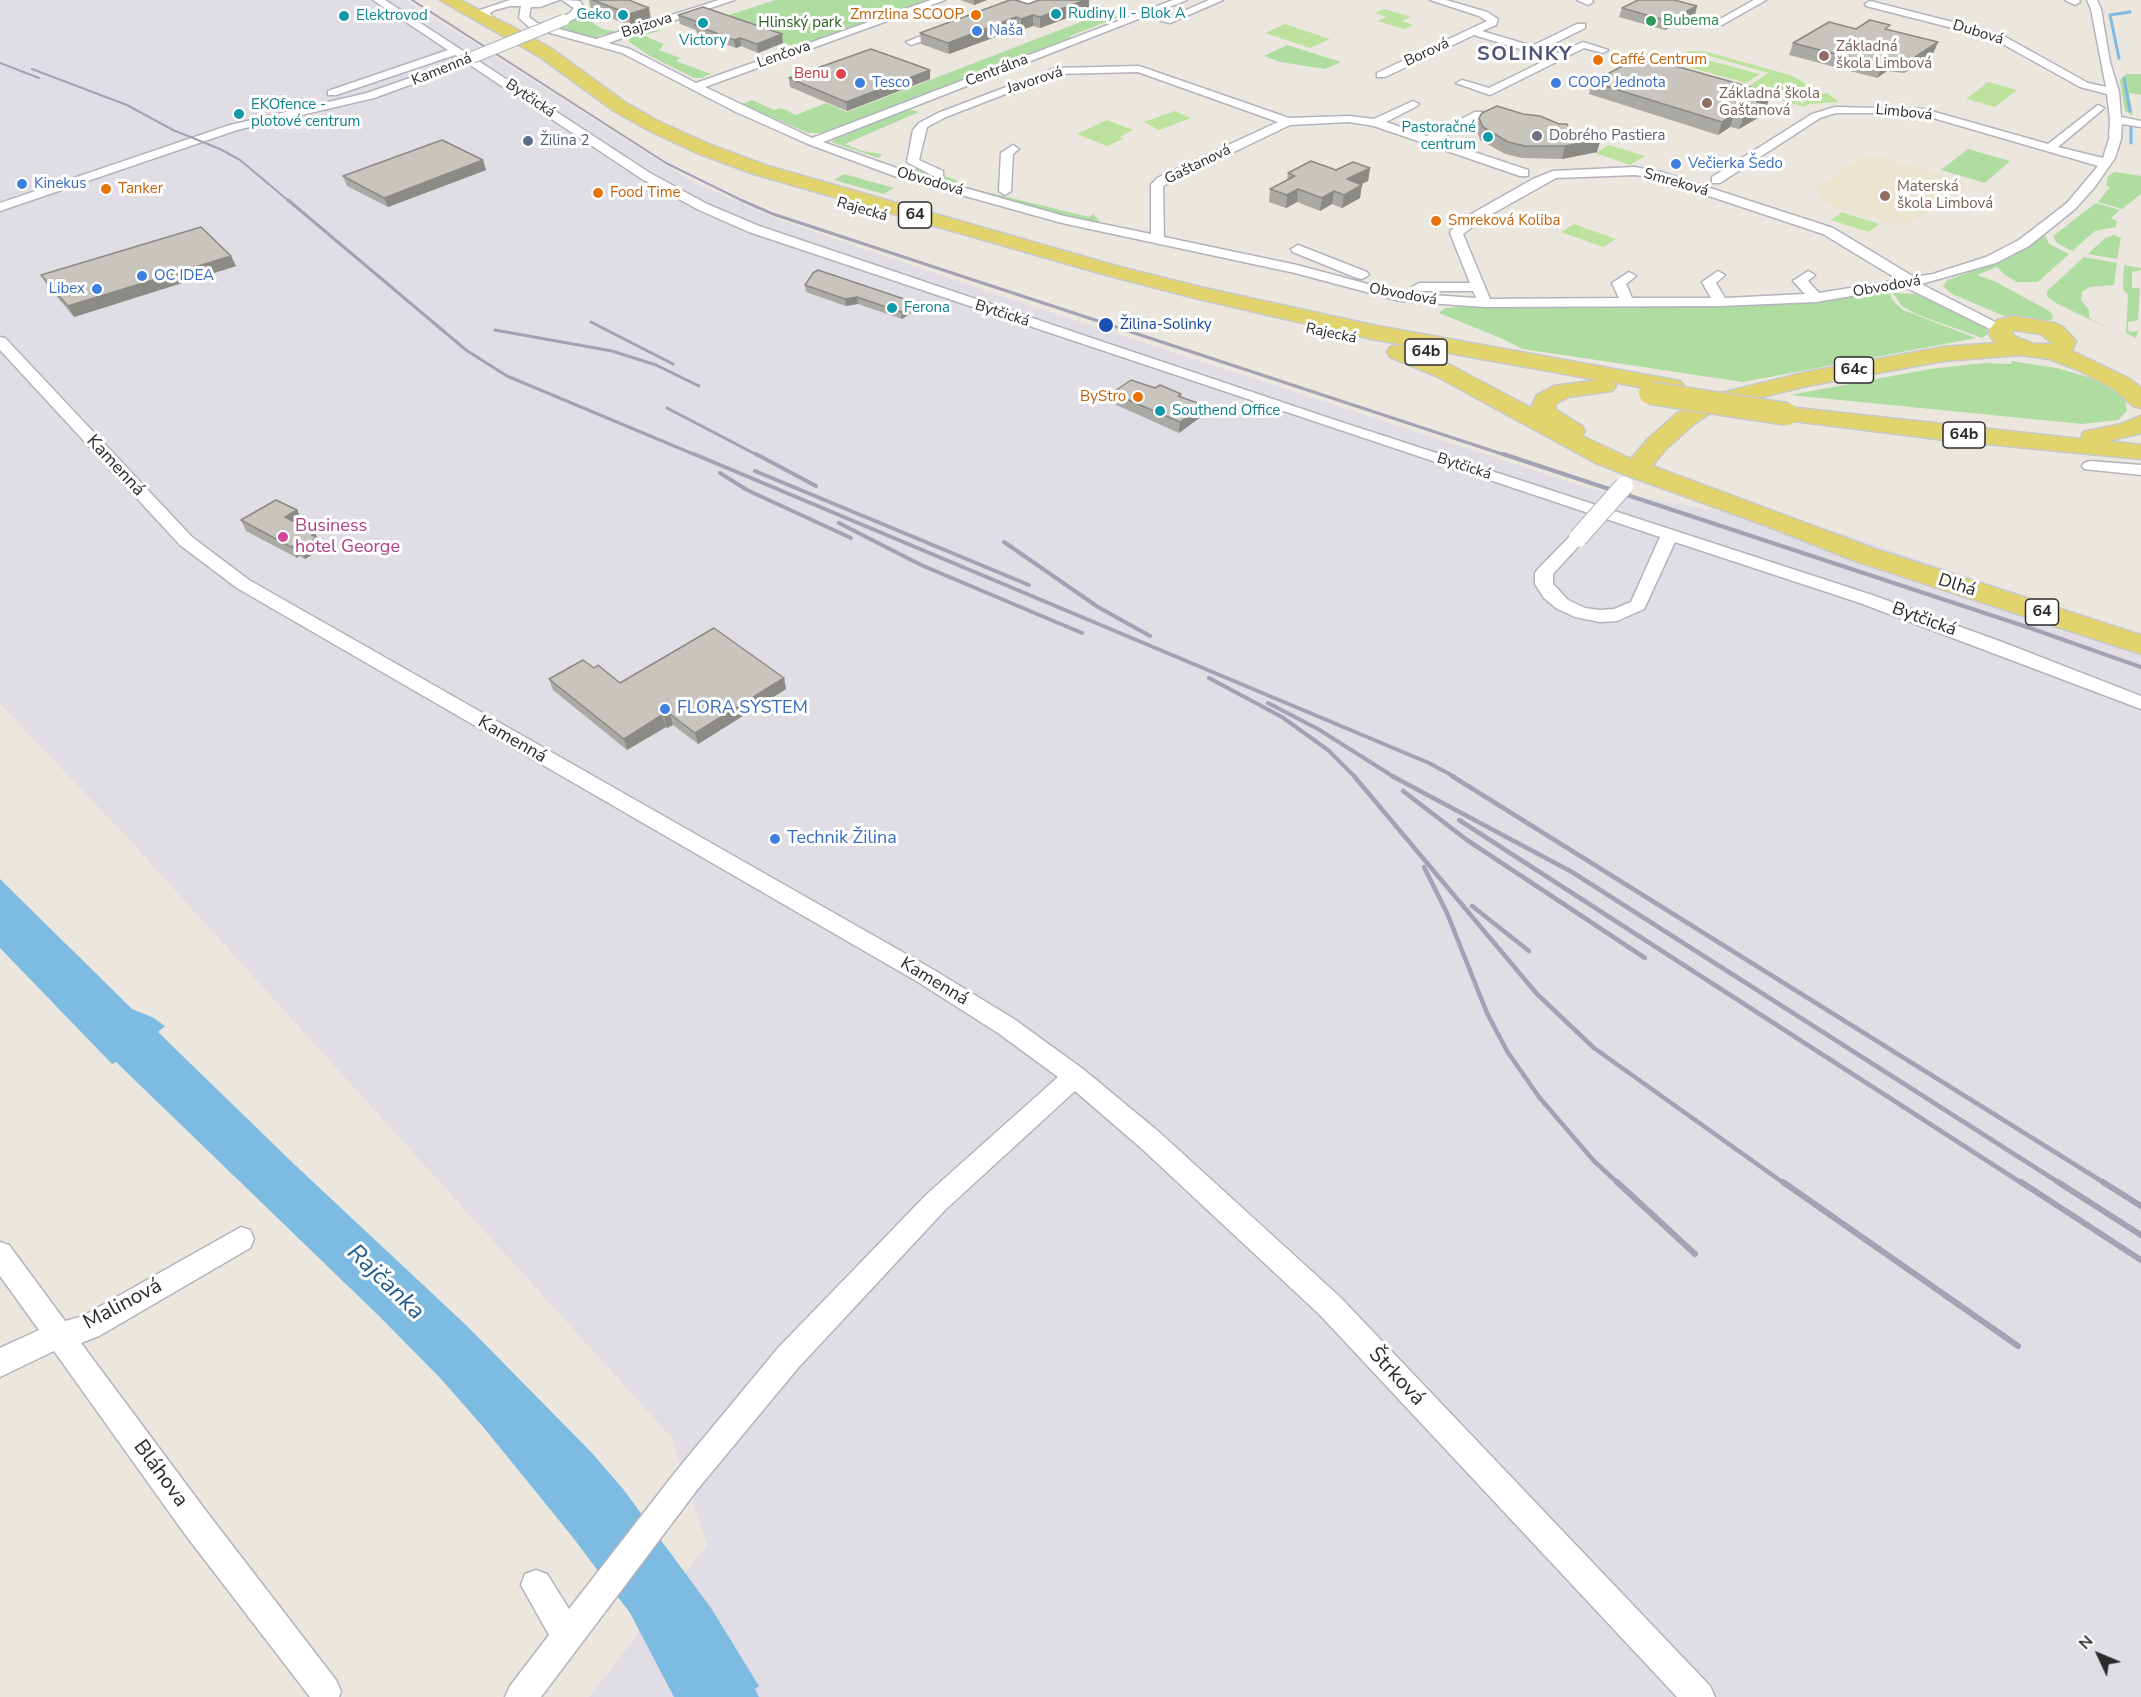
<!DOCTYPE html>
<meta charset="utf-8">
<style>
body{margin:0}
#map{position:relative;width:2141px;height:1697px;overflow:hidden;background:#ebe7de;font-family:"Nunito Sans",sans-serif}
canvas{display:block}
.north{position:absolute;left:2069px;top:1625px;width:60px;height:60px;-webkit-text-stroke:4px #fff;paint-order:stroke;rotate:314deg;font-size:16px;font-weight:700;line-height:24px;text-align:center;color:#2b2b2b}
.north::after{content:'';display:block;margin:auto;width:21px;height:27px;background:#2b2b2b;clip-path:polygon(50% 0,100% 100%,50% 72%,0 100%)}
</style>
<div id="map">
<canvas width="2141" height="1697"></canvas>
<div class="north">N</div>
</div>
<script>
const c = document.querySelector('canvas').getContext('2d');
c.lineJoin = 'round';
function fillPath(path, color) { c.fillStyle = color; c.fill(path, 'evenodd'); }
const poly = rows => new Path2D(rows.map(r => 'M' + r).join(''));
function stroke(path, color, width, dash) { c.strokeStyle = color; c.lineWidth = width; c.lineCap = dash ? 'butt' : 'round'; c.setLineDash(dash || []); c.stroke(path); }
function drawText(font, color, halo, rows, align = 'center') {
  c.font = font + ' "Nunito Sans",sans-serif'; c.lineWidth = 6; c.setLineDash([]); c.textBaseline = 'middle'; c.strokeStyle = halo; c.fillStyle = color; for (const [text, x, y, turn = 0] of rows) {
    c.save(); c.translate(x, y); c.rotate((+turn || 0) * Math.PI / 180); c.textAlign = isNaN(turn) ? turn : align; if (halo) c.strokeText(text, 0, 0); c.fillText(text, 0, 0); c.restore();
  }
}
fillPath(poly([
 [0,0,405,0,691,181,776,219,1016,301,1588,488,1838,532,2141,636,2141,1697,589,1697,707,1545,672,1438,123,833,0,704]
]), '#e0dee4');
fillPath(poly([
 [1861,157,1883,157,1961,180,1966,184,1912,223,1885,223,1828,204,1815,189]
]), '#ebe5d0');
fillPath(poly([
 [775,0,935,0,798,48,720,18],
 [1104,13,1119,17,1070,36,1071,38,1059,45,821,133,808,133,742,104,752,100,774,110,781,108,796,115,826,103,847,112],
 [582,17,603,29,618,32,595,36,607,36,605,38,594,38,552,29],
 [650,28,661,31,642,35,664,44,659,50,680,58,676,61,711,74,703,77,704,78,694,78,650,56,628,41,633,34],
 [1287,45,1341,62,1325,69,1280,62,1264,56],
 [2127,74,2141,74,2141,95,2129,93,2133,115,2141,119,2125,111,2120,80],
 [908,109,919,112,845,144,862,151,882,154,879,158,831,142,838,137],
 [1968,149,2010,161,1985,183,1941,170],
 [901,167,919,168,956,180,958,185,1089,217,1093,214,1100,221,1097,224,1043,210,909,173],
 [2115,172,2141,176,2141,194,2122,209,2098,202,2110,187,2106,186,2108,176],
 [844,174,894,188,884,194,834,180],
 [2096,203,2120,210,2111,218,2117,221,2116,227,2095,231,2072,251,2057,243,2053,236],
 [2045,234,2049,244,2069,254,2038,282,2017,282,2005,275,1997,267,1977,275,1996,282,2049,311,2053,316,2052,320,2040,322,2004,316,1952,294,1943,286,1947,280,1996,263],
 [2114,235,2121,238,2117,259,2088,254,2105,238],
 [2084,257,2117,263,2114,285,2090,287,2082,292,2081,300,2089,310,2089,318,2109,329,2054,302,2047,296,2047,291],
 [2124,265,2141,268,2141,270,2132,272,2132,288,2140,288,2138,320,2128,322,2128,330,2130,332,2138,331,2136,338,2126,333,2128,295,2123,289],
 [1885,292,1890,294,1894,302,1903,310,1976,338,1743,382,1523,349,1503,339,1439,313,1445,308,1465,306,1793,303],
 [1893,293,1915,294,1926,298,1977,322,1984,326,1989,333,1982,338,1916,314,1902,306],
 [2011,361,2057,368,2091,378,2116,392,2125,400,2127,411,2118,420,2082,424,1790,395,1930,369,1984,363,2012,364]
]), '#aedca1');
fillPath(poly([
 [1384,9,1411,17,1402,21,1413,25,1404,29,1377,21,1387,17,1375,13],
 [1285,24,1330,39,1310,48,1265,33],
 [1691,51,1707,52,1790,75,1805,83,1805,89,1801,93,1782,97,1806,104,1796,96,1827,93,1839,102,1808,104,1805,107,1660,67,1667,65,1665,61,1669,56],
 [1687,54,1706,55,1790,79,1768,73,1749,86,1771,93,1763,92,1674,65,1674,58],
 [1699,58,1760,74,1746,83,1685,66],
 [1988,82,2017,90,1995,107,1966,99],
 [1175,111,1191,118,1159,130,1144,122],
 [1107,120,1133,130,1120,137,1123,139,1107,146,1077,134],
 [1609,145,1645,156,1630,165,1595,153],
 [1842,212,1879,224,1869,232,1831,220],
 [1574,224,1616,239,1603,247,1561,232]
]), '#bde29d');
fillPath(poly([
 [0,879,132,1009,154,1018,165,1026,158,1032,295,1165,467,1326,591,1452,623,1489,711,1608,759,1686,755,1689,759,1697,674,1697,630,1613,571,1535,484,1428,442,1380,380,1317,116,1062,112,1064,0,948]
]), '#7dbbe2');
stroke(poly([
 [2119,58,2110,15,2130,12],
 [2124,78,2130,111],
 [2131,127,2131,143]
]), '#7dbbe2', 3);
const street = poly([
 [373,0,385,0,650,173,707,204,759,226,1332,419,1872,595,2002,642,2141,696,2141,709,1860,603,1675,542,1644,609,1617,621,1600,622,1575,617,1556,608,1544,598,1535,584,1535,573,1538,569,1572,534,1584,534,1586,538,1553,574,1553,584,1568,600,1585,608,1600,610,1614,609,1631,602,1660,537,749,232,699,210,642,179,455,55,336,95,328,95,328,91,448,50,373,0],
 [510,0,559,0,540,7,531,7,529,17,537,23,596,39,719,0,734,0,608,43,630,49,696,83,931,0,945,0,705,87,812,138,1173,0,1187,0,823,142,905,171,1064,216,1151,234,1151,185,1157,178,1278,122,1138,72,1057,74,946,117,927,127,919,160,943,171,943,177,935,177,907,162,913,130,919,123,938,113,1056,68,1139,66,1289,118,1349,116,1374,119,1413,101,1419,104,1417,106,1386,122,1427,136,1475,112,1483,112,1483,116,1438,140,1528,170,1528,176,1520,176,1374,126,1349,122,1290,125,1163,186,1164,237,1297,265,1401,293,1476,298,1473,291,1419,291,1412,287,1419,283,1470,283,1450,233,1451,230,1473,213,1533,179,1553,171,1635,167,1661,172,1833,228,1914,277,1933,274,1986,257,2019,240,2067,203,2098,166,1923,115,1896,113,1836,113,1820,118,1720,183,1712,183,1712,177,1812,114,1835,107,1924,109,2048,144,2098,105,2104,108,2102,110,2058,147,2103,158,2109,139,2110,119,2107,94,2080,87,1992,38,1866,6,1865,4,1870,1,2000,34,2088,83,2106,87,2091,9,2087,0,2097,0,2101,9,2110,62,2119,92,2121,117,2141,121,2141,127,2122,124,2121,139,2115,158,2094,188,2075,209,2029,246,1996,263,1921,284,2005,327,2007,330,2005,333,2000,334,1905,287,1816,302,1720,306,1485,307,1400,301,1295,273,1062,223,897,177,808,144,736,112,622,53,529,27,519,18,521,6,510,6,495,10,490,13,494,21,493,23,485,23,479,12,480,10,510,0],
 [1635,175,1655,178,1823,234,1899,280,1819,293,1808,281,1815,275,1808,271,1793,281,1805,294,1725,298,1716,283,1725,275,1718,271,1702,282,1711,298,1632,298,1626,284,1636,276,1629,272,1612,283,1619,298,1490,299,1463,234,1483,219,1556,178,1635,175],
 [562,0,580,1,584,8,578,17,568,22,560,22,560,18,570,13,574,8,562,0],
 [1022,0,1061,0,1056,3,1030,4,996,14,991,11,1022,0],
 [1209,0,1223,0,1170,23,1161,21,1209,0],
 [1430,0,1446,0,1487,12,1498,19,1496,25,1482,31,1532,46,1577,24,1585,24,1585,28,1543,49,1558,53,1583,42,1608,50,1603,53,1584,48,1490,95,1456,83,1462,80,1489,88,1550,58,1474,35,1385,77,1377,77,1377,73,1487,21,1479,16,1430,0],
 [1577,0,1592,0,1593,2,1588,5,1577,0],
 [1754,0,1766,0,1722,25,1713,23,1754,0],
 [2065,0,2079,0,2080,2,2075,5,2065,0],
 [947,26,951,27,951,31,911,45,906,42,947,26],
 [444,66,449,69,448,71,374,98,237,130,0,211,0,203,230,125,367,93,444,66],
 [1013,145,1019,149,1013,154,1011,191,1005,195,999,191,1001,153,1013,145],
 [1298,245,1367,272,1369,275,1362,279,1357,278,1293,252,1291,249,1298,245],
 [0,337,5,338,192,537,249,580,934,970,1014,1019,1083,1069,1159,1132,1340,1297,1710,1686,1715,1697,1677,1697,1320,1315,1141,1148,1075,1091,945,1210,798,1368,697,1490,541,1697,505,1697,510,1686,549,1635,521,1585,525,1574,536,1570,547,1574,569,1609,677,1470,778,1348,927,1194,1058,1077,998,1033,918,982,237,588,180,545,0,350,0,337],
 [2090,461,2141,465,2141,475,2084,469,2082,466,2084,463,2090,461],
 [241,1227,250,1230,254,1239,250,1248,99,1336,81,1343,206,1511,336,1680,341,1691,339,1697,310,1697,184,1533,54,1351,0,1377,0,1348,39,1330,0,1276,0,1242,9,1245,65,1321,83,1316,241,1227]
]);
const primary = poly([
 [440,0,460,0,520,31,552,49,626,103,660,122,711,145,768,166,1120,267,1200,287,1372,325,1680,381,1684,386,1680,391,1672,393,1613,382,1616,386,1612,391,1568,397,1555,404,1556,410,1582,426,1585,431,1582,436,1631,459,1648,439,1676,414,1696,402,1721,393,1807,372,1943,347,1996,343,1990,336,1989,330,1997,320,2014,316,2055,323,2063,327,2076,341,2072,351,2130,379,2141,388,2141,408,2133,406,2114,389,2078,370,2050,359,2020,355,1943,361,1807,386,1737,403,1712,412,1694,424,1666,449,1652,466,1875,549,2141,635,2141,654,1855,561,1767,526,1626,475,1596,463,1436,376,1390,357,1387,352,1390,347,1398,345,1406,347,1452,366,1531,408,1537,395,1554,386,1598,380,1372,339,1199,299,1106,275,754,174,697,153,648,130,614,111,540,57,440,0],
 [2013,330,2041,334,2053,344,2034,344,2016,337,2012,334,2013,330],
 [1787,407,2081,439,2083,432,2121,424,2141,416,2141,433,2108,441,2141,445,2141,459,1945,440,1778,419,1775,414,1778,409,1787,407]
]);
stroke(street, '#b2b3bd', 3);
stroke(primary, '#c8c8c8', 3);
fillPath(street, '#fff');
fillPath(primary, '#e2d46d');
stroke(poly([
 [412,0,666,163,745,202],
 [0,63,39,78],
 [32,69,127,105,173,130,220,149,240,160,290,202]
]), '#a1a2b3', 2);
stroke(poly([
 [288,200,466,350,507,376,698,456],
 [741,200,773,214,1508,456],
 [591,322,673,364],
 [495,330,612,351,656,365,699,386],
 [667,408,759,456]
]), '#a1a2b3', 3);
stroke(poly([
 [694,454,1429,763,1455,777],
 [756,454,816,486],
 [1503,454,2030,628,2141,667],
 [755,471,1029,585],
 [720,473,747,490,851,538],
 [839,523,921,565,1082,633],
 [1004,542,1098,607,1150,636],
 [1209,678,1282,717,1328,750,1355,777],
 [1268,703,1318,729,1394,777]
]), '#a1a2b3', 4);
stroke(poly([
 [1354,776,1537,994,1594,1048,1785,1184],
 [1392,776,1572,872,2061,1184],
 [1452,776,2106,1184],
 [1403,791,1467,840,1645,958],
 [1459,820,2023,1184],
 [1424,867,1447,913,1487,1013,1507,1051,1539,1097,1594,1161,1619,1184],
 [1472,906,1529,951]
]), '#a1a2b3', 4.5);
stroke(poly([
 [1617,1182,1695,1254],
 [1783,1182,2018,1346],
 [2021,1182,2141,1260],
 [2058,1182,2141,1235],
 [2103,1182,2141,1206]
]), '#a1a2b3', 6);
const streetBridgeFar1 = poly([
 [444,69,564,20]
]);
const streetBridge = poly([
 [1578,538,1624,486]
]);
const primaryBridge = poly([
 [1650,393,1787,414]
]);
stroke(streetBridgeFar1, '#b2b3bd', 13, []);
stroke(streetBridge, '#b2b3bd', 20, []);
stroke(primaryBridge, '#c8c8c8', 25, []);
stroke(streetBridgeFar1, '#fff', 11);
stroke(streetBridge, '#fff', 18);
stroke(primaryBridge, '#e2d46d', 22);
fillPath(poly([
 [589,0,629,0,651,19,631,26,591,10],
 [960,0,987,0,974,5],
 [1028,4,1089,10,1040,28,1033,26,1021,30,1017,29,949,54,921,44,920,33],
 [1622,8,1695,15,1665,30,1619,17],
 [678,15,783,43,758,53,741,46,736,48,697,34,696,30,680,24],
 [1856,29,1888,29,1933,54,1904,73,1887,71,1877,78,1789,55,1793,43],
 [1661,65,1771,93,1767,105,1764,107,1761,116,1739,129,1730,127,1718,135,1589,94,1592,82],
 [930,70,930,79,847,111,790,87,789,78],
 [1479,118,1571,132,1597,152,1562,159,1522,158,1505,154,1480,140,1477,131],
 [483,160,486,170,388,207,347,186,343,176],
 [1370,168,1368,181,1361,184,1360,198,1342,208,1332,204,1320,211,1297,202,1286,208,1269,202,1270,189,1287,180,1288,173],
 [231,256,236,266,74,317,47,285,41,275],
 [805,285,916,303,917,309,902,319,858,304,846,306,806,292],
 [1155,388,1181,394,1181,397,1202,416,1179,433,1112,403,1112,393],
 [297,510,302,521,298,524,315,533,322,549,305,559,299,556,297,558,246,531,241,520],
 [594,668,620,683,784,678,786,689,698,744,673,725,667,728,666,727,627,750,553,690,549,679]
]), '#aba9a3');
fillPath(poly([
 [974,0,987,0,974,5],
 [1085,0,1089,0,1089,10,1040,28,1040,17],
 [1697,6,1695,15,1665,30,1668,21],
 [649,8,651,19,631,26,629,14],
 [1033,15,1033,26,1021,30,1021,19],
 [1016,17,1017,29,949,54,948,43],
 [782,34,783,43,758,53,757,44],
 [740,38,741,46,736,48,734,40],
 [1938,42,1933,54,1904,73,1909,61],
 [1892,59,1887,71,1877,78,1882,66],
 [930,70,930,79,847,111,846,102],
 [1771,93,1767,105,1764,107,1761,116,1739,129,1743,117,1757,102],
 [1734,114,1730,127,1718,135,1722,122],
 [1601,139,1597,152,1562,159,1565,146],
 [483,160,486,170,388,207,384,198],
 [1370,168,1368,181,1345,192,1347,179],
 [1362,185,1360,198,1342,208,1344,195],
 [1298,189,1297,202,1286,208,1287,195],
 [1334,191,1332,204,1320,211,1322,198],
 [231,256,236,266,74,317,68,306],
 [857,297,858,304,846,306,845,299],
 [916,303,917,309,902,319,901,312],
 [1203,405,1202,416,1179,433,1180,422],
 [297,510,302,521,290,528,285,517],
 [315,533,322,549,305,559,299,548,312,535],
 [294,545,299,556,297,558,291,547],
 [784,678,786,689,698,744,695,733],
 [670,714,673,725,667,728,664,717],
 [662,715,666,727,627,750,624,739]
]), '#8b8a84');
const building = poly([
 [593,0,629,0,649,8,629,14,593,0],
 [1010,0,1015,0,1028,4,1039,0,1085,0,1040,17,1033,15,1021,19,1016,17,948,43,920,33,1010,0],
 [1638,0,1674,0,1697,6,1668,21,1622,8,1638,0],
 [703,7,782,34,757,44,740,38,734,40,695,25,701,23,678,15,703,7],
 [1870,20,1890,25,1885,29,1938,42,1909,61,1892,59,1882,66,1793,43,1829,22,1856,29,1870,20],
 [871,49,930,70,846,102,789,78,871,49],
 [1638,58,1661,65,1665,63,1771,93,1757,102,1765,104,1743,117,1734,114,1722,122,1592,82,1638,58],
 [1497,106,1523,114,1540,116,1559,124,1567,124,1571,132,1601,139,1565,146,1525,146,1508,142,1483,127,1479,118,1482,113,1497,106],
 [442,140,483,160,384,198,343,176,442,140],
 [1311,161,1336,170,1353,162,1370,168,1347,179,1362,185,1344,195,1334,191,1322,198,1298,189,1287,195,1270,189,1295,176,1288,173,1311,161],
 [201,227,231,256,68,306,41,275,201,227],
 [818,270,916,303,901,312,857,297,845,299,805,285,813,273,818,270],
 [1131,380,1155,388,1160,385,1181,394,1178,396,1203,405,1180,422,1112,393,1131,380],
 [276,500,297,510,285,517,315,533,312,535,317,538,299,548,294,545,291,547,241,520,276,500],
 [714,628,784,678,695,733,670,714,664,717,662,715,624,739,549,679,583,660,594,668,598,665,620,683,714,628]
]);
fillPath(building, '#c7c5bd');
stroke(building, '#8b8a84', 1.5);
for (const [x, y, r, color] of [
 [1056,14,6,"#0f9aa8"],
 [623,15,6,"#0f9aa8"],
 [976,15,6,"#e8710a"],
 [344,16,6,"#0f9aa8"],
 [1651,21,6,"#2e9e5b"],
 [703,23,6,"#0f9aa8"],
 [977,31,6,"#3f7fe0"],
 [1824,56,6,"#8d6e63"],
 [1598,60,6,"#e8710a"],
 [841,74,6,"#e0444e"],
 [860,83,6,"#3f7fe0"],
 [1556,83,6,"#3f7fe0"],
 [1707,103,6,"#8d6e63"],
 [239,114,6,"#0f9aa8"],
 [1537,136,6,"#6b7280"],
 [1488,137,6,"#0f9aa8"],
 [528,141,6,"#5c6f8a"],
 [1676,164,6,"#3f7fe0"],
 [22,184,6,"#3f7fe0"],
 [106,189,6,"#e8710a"],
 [598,193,6,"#e8710a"],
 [1885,196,6,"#8d6e63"],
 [1436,221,6,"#e8710a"],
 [142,276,6,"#3f7fe0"],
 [97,289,6,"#3f7fe0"],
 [892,308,6,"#0f9aa8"],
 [1106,325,8,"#1a4fb4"],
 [1138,397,6,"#e8710a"],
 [1160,411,6,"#0f9aa8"],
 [283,537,6,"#d1479c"],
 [665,709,6,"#3f7fe0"],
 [775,839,6,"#3f7fe0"]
]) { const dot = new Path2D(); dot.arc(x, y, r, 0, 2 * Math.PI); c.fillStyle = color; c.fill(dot); stroke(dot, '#fff', 2); }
drawText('15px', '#0d838f', '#fff', [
 ["Rudiny II - Blok A",1068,14],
 ["Geko",611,15,"right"],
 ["Elektrovod",356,16],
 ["Victory",703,41,"center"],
 ["EKOfence -",251,105],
 ["plotové centrum",251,122],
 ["Pastoračné",1476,128,"right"],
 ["centrum",1476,145,"right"],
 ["Ferona",904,308],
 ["Southend Office",1172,411]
], 'left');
drawText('15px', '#c56008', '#fff', [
 ["Zmrzlina SCOOP",964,15,"right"],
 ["Caffé Centrum",1610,60],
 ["Tanker",118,189],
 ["Food Time",610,193],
 ["Smreková Koliba",1448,221],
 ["ByStro",1126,397,"right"]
], 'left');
drawText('15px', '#27864d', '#fff', [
 ["Bubema",1663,21]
], 'left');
drawText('15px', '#286022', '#fff', [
 ["Hlinský park",800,23]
]);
drawText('15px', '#2b2b2b', '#fff', [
 ["Bajzova",647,26,-18],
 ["Dubová",1978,33,17],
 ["Borová",1427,53,-25],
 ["Lenčova",784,55,-19],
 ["Kamenná",442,70,-22],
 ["Centrálna",997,71,-21],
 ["Javorová",1035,81,-18],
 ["Bytčická",530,99,34],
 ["Limbová",1904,113,6],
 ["Gaštanová",1198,165,-26],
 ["Obvodová",930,182,16],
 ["Smreková",1676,183,16],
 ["Rajecká",862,210,16],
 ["Obvodová",1887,287,-10],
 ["Obvodová",1403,295,10],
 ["Bytčická",1002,314,18],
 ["Rajecká",1331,334,12],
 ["Bytčická",1464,467,18]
]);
drawText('15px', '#366cbe', '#fff', [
 ["Naša",989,31],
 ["Tesco",872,83],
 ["COOP Jednota",1568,83],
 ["Večierka Šedo",1688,164],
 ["Kinekus",34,184],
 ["OC IDEA",154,276],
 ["Libex",85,289,"right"]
], 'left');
drawText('15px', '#785e54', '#fff', [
 ["Základná",1836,47],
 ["škola Limbová",1836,64],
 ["Základná škola",1719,94],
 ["Gaštanová",1719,111],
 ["Materská",1897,187],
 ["škola Limbová",1897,204]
], 'left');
drawText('15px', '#be3a42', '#fff', [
 ["Benu",829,74]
], 'right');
drawText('15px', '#5b616d', '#fff', [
 ["Dobrého Pastiera",1549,136]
], 'left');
drawText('15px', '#4e5e75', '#fff', [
 ["Žilina 2",540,141]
], 'left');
drawText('15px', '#164399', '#fff', [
 ["Žilina-Solinky",1120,325]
], 'left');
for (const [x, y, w] of [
 [915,215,33],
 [1426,352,42],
 [1854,370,39],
 [1964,435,42],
 [2042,612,33]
]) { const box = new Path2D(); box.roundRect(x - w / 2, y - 13, w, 26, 4.5); c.fillStyle = '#fff'; c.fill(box); stroke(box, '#2b2b2b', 1.5); }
drawText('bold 16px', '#2b2b2b', null, [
 ["64",915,215],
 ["64b",1426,352],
 ["64c",1854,370],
 ["64b",1964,435],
 ["64",2042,612]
]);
drawText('18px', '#2b2b2b', '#fff', [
 ["Kamenná",115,466,47],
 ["Dlhá",1957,586,18],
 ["Bytčická",1924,620,20],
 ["Kamenná",512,740,30],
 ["Kamenná",934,982,31]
]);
drawText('18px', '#b23c85', '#fff', [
 ["Business",295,527],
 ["hotel George",295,548]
], 'left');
drawText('18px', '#366cbe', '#fff', [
 ["FLORA SYSTEM",677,709],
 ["Technik Žilina",787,839]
], 'left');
c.letterSpacing = '1.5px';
drawText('bold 20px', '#505276', '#fff', [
 ["SOLINKY",1525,55]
]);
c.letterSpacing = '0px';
drawText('21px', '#2b2b2b', '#fff', [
 ["Malinová",123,1305,-28],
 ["Štrková",1396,1377,47],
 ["Bláhova",160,1474,54]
]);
drawText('italic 24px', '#1c598d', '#fff', [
 ["Rajčanka",385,1283,44]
]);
</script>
